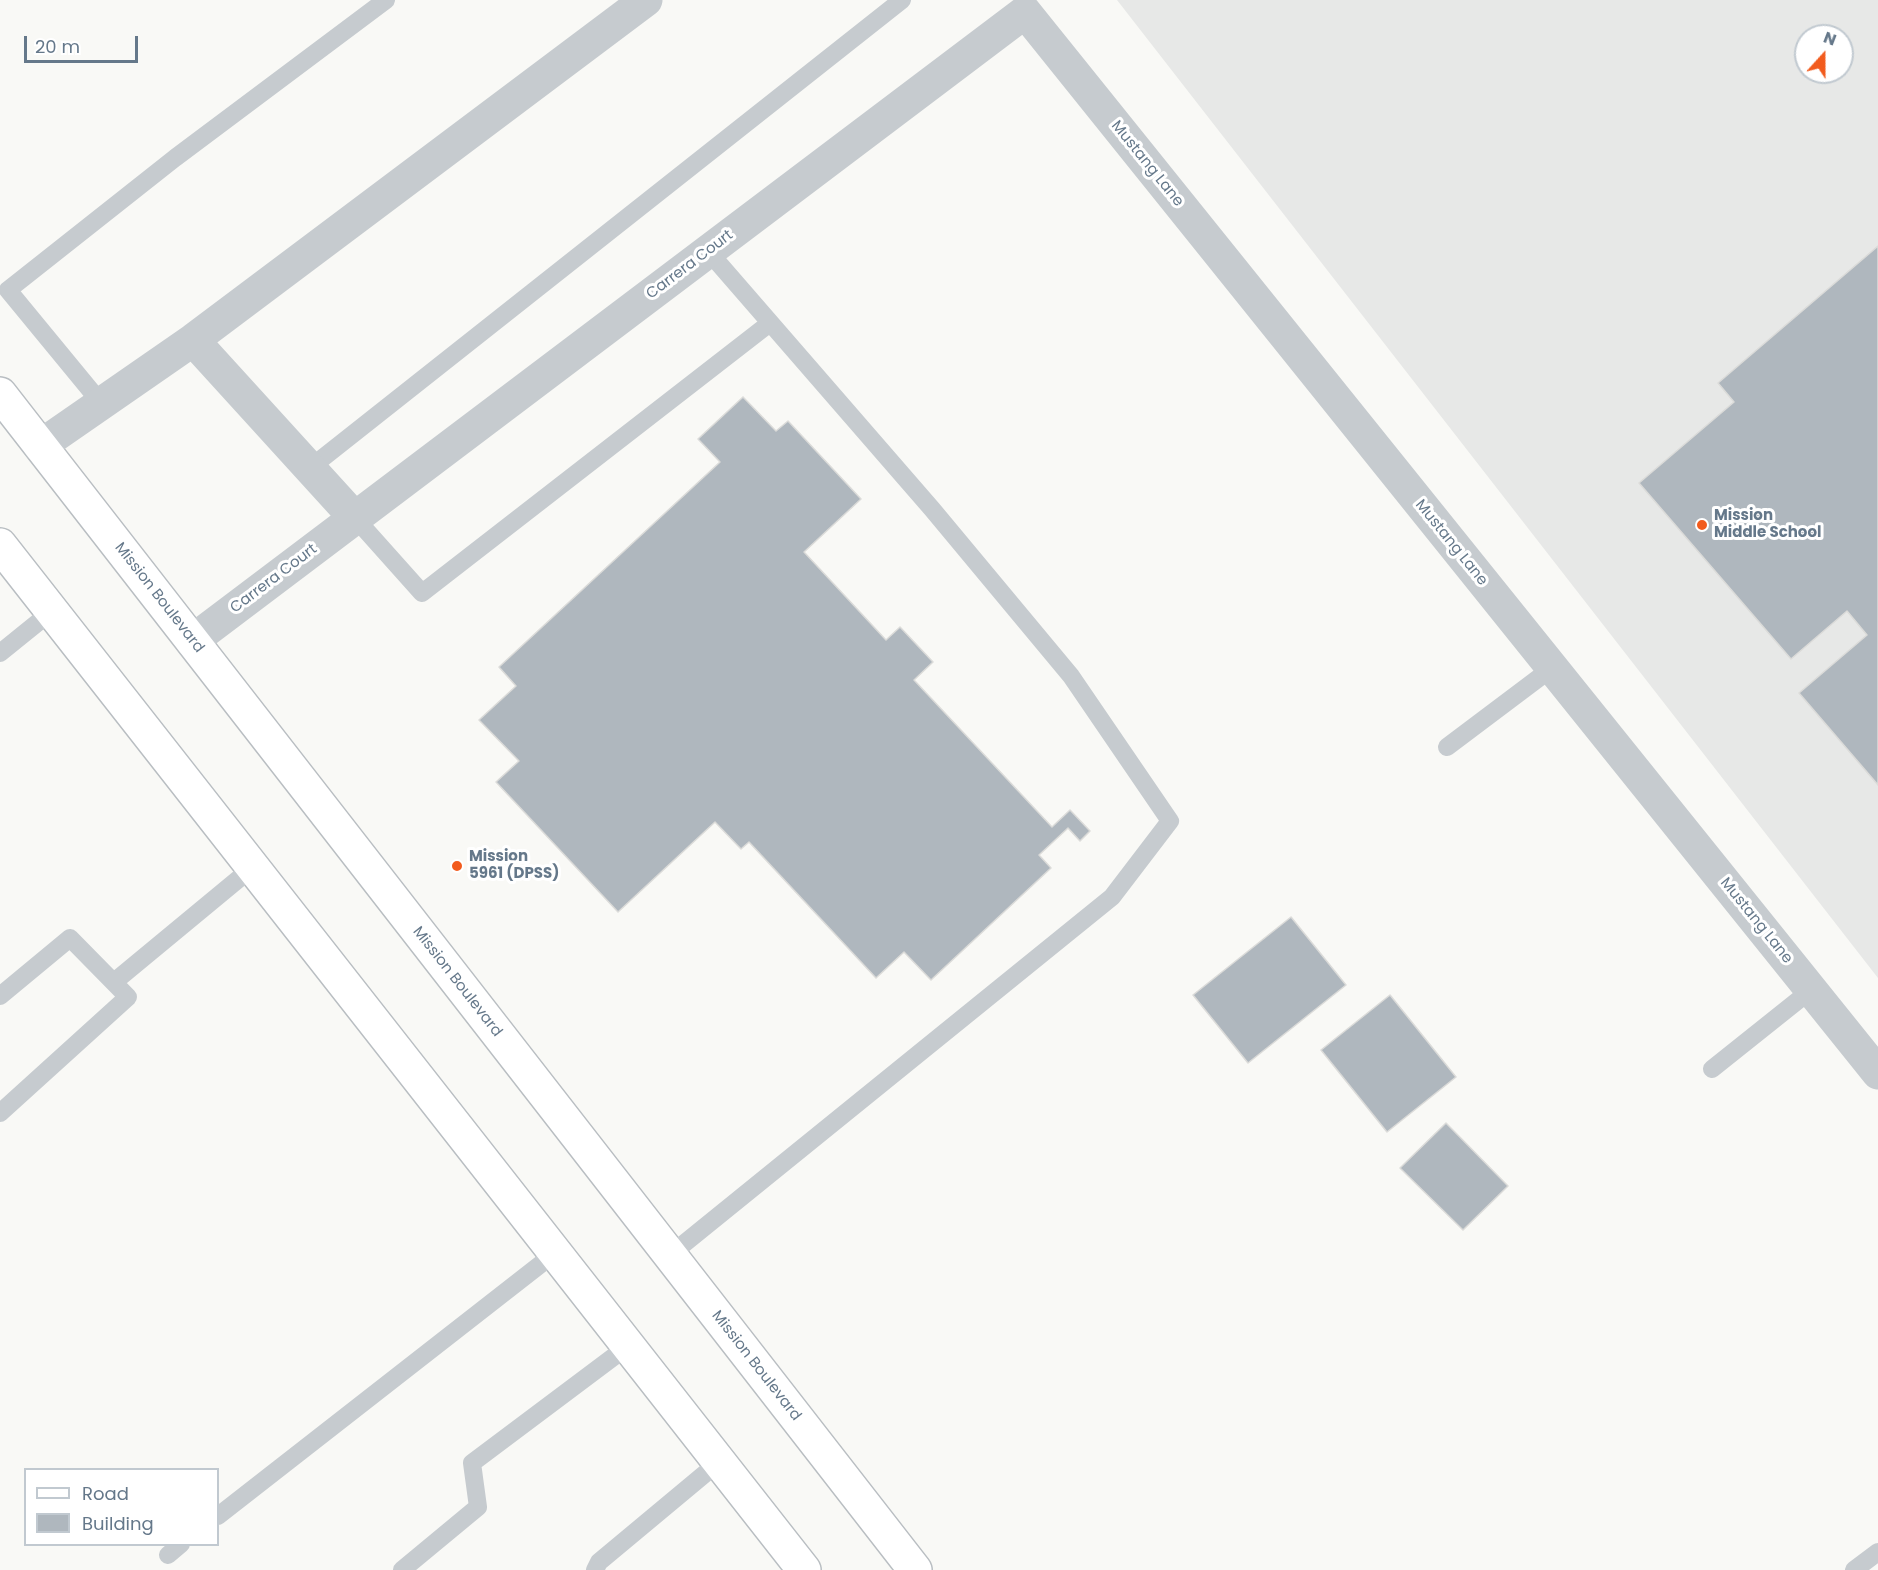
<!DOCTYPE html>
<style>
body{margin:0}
#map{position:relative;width:1878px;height:1570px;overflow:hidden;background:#f9f9f6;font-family:Poppins,sans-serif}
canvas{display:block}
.legend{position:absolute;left:24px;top:1468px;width:195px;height:78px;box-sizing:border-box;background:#fff;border:2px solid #c1c9d0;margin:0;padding:8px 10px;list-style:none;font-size:18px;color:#65788a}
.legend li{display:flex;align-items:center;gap:12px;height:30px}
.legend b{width:30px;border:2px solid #c1c9d0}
.north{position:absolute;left:1794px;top:24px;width:60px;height:60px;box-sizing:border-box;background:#fff;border:2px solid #c1c9d0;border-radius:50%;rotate:21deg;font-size:16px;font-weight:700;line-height:24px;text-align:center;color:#65788a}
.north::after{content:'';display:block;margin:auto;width:21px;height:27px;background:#f25b1d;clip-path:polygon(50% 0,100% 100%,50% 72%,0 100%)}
.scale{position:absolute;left:24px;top:36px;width:114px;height:27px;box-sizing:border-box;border:3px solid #65788a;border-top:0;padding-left:8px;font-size:18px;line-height:21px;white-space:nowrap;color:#65788a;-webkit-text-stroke:4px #fff;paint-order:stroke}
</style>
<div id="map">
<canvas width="1878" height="1570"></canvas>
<ul class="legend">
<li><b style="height:8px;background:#fff"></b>Road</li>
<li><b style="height:16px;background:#afb7be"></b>Building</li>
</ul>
<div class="north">N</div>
<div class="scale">20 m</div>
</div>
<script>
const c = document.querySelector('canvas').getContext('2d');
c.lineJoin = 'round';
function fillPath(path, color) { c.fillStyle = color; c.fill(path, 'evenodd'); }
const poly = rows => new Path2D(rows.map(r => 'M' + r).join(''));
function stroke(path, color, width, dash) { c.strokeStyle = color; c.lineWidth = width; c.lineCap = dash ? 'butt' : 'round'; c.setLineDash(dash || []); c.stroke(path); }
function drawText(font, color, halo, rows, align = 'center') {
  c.font = font + ' Poppins,sans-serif'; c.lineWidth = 6; c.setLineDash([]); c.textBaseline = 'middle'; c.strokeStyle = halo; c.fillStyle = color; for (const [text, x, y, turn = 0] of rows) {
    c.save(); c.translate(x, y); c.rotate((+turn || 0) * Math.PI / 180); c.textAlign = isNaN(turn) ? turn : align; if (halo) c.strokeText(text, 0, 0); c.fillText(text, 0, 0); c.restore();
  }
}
fillPath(poly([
 [1117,0,1878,0,1878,978],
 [1806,36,1842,36,1842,72,1806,72]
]), '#e7e8e7');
const building = poly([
 [1878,246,1878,785,1799,693,1867,635,1847,611,1791,659,1639,483,1734,402,1718,383,1878,246],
 [743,397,776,431,788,421,861,499,804,552,886,640,900,627,933,662,914,680,1052,827,1070,810,1090,831,1080,841,1068,828,1039,855,1051,868,931,980,904,952,876,978,749,842,741,849,715,822,618,912,496,782,519,761,479,720,516,686,499,667,720,462,698,439,743,397],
 [1291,917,1346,985,1248,1063,1193,995,1291,917],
 [1390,995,1456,1077,1387,1132,1321,1050,1390,995],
 [1446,1123,1508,1186,1463,1230,1400,1168,1446,1123]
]);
fillPath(building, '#afb7be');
stroke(building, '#dbdbd9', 1.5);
const primary = poly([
 [0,394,915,1570],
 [0,545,804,1570]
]);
stroke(primary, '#b9bec2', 36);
stroke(poly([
 [101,403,8,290,175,158,386,0],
 [310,468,902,0],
 [355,518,422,593,770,323],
 [0,653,52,611],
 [1447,747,1552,668],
 [114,982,253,867],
 [0,996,70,938,128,997,0,1113],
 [1712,1069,1811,990],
 [670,1255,1112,897,1170,821,1071,676,932,509,708,251],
 [218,1516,555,1253],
 [168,1555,181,1544],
 [402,1570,478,1507,472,1463,628,1346],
 [595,1570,599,1562,719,1462],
 [1854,1570,1878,1552]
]), '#c6cbcf', 18);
stroke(poly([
 [193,340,355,518],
 [40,446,193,340,646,0],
 [192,641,1025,12,1878,1073]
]), '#c6cbcf', 33);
stroke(primary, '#fff', 33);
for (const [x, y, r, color] of [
 [1702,525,6,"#f25b1d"],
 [457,866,6,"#f25b1d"]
]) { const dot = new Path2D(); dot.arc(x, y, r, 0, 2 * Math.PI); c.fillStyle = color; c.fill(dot); stroke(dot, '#fff', 2); }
drawText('15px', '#65788a', '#fff', [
 ["Mustang Lane",1147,164,51],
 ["Carrera Court",690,265,-37],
 ["Mustang Lane",1451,543,51],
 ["Carrera Court",274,579,-37],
 ["Mission Boulevard",159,598,52],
 ["Mustang Lane",1756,921,51],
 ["Mission Boulevard",457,982,52],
 ["Mission Boulevard",756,1366,52]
]);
drawText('bold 15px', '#65788a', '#fff', [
 ["Mission",1714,516],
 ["Middle School",1714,533],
 ["Mission",469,857],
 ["5961 (DPSS)",469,874]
], 'left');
</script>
